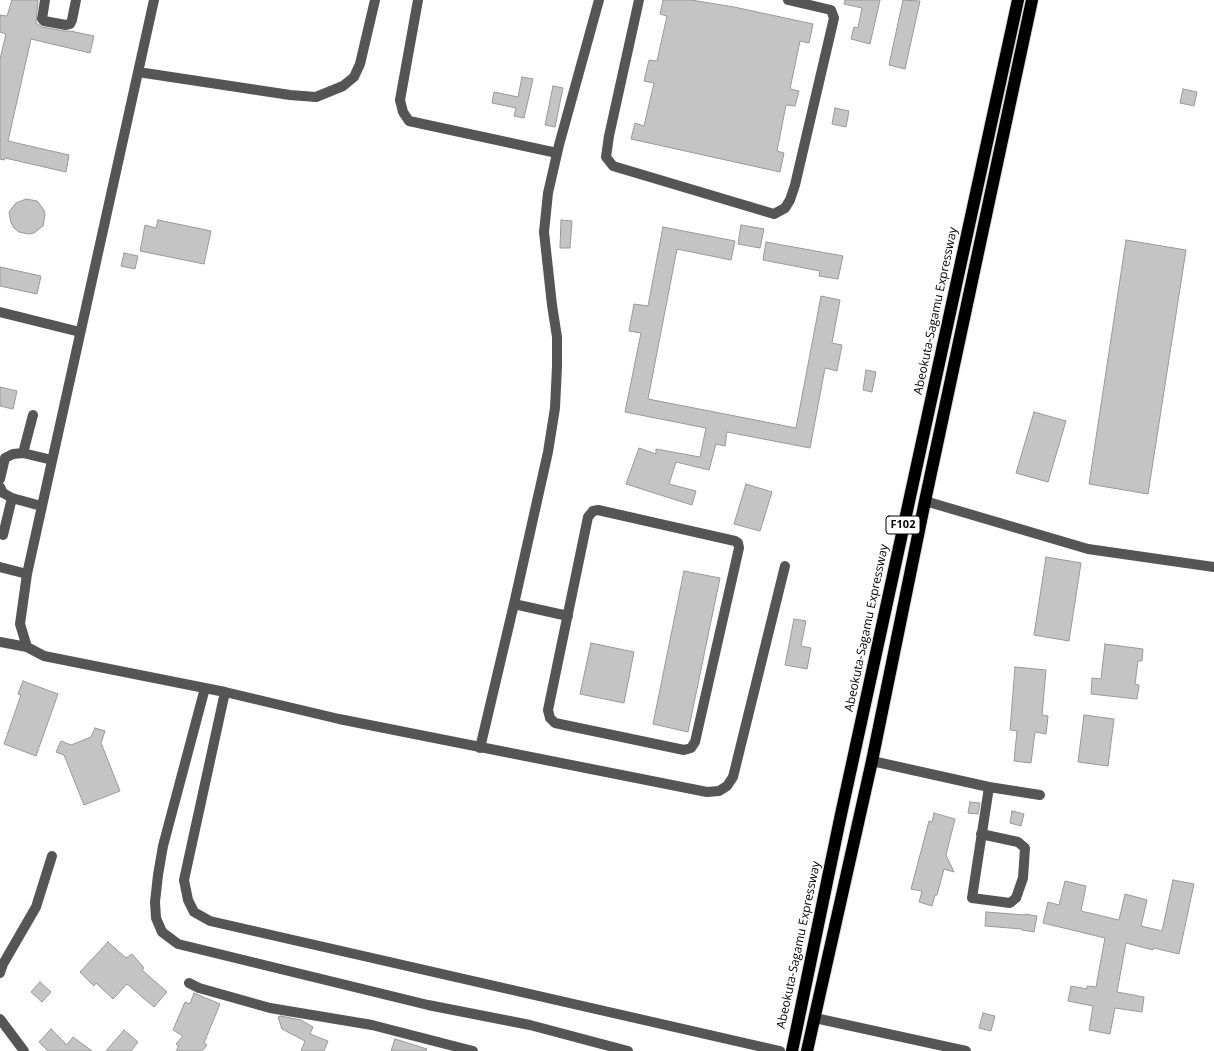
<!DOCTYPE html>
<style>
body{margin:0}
canvas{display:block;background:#fff}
</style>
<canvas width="1214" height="1051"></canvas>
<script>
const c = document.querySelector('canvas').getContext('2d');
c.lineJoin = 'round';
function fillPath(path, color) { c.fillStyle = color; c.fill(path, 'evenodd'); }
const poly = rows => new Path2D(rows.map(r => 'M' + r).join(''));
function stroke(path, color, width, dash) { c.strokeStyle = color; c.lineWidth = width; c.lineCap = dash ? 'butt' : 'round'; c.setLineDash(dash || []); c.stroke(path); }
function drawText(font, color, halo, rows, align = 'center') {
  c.font = font + ' "Open Sans",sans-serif'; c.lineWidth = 3; c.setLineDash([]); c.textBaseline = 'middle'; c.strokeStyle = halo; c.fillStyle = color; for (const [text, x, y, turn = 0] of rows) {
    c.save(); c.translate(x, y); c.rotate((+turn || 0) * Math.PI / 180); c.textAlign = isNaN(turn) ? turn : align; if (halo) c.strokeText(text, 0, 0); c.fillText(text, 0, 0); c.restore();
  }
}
const building = poly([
 [12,0,38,0,36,23,42,27,65,31,70,31,94,36,90,53,31,39,8,141,69,155,66,172,5,158,4,160,0,159,0,59,6,34,0,32,0,15,7,16,12,0],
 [663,0,691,0,734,7,813,24,809,43,800,41,790,89,799,91,795,106,786,105,777,151,784,153,780,172,631,139,635,123,644,126,654,83,644,81,649,60,657,61,667,16,660,14,663,0],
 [845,0,880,0,870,44,851,39,854,27,858,28,862,8,844,4,845,0],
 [903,0,920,1,905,69,889,65,903,0],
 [522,77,533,79,524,118,514,116,516,108,492,103,494,92,518,97,522,77],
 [553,86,563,88,555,127,545,125,553,86],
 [1183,89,1197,92,1194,106,1180,103,1183,89],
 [835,108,849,111,846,127,832,124,835,108],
 [26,199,37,201,44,210,45,215,43,226,34,233,29,234,19,232,14,228,11,223,9,212,16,203,26,199],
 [158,220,211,231,204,264,140,251,145,225,156,228,158,220],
 [561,220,572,221,570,248,560,248,561,220],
 [741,225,764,229,760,248,738,244,741,225],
 [663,227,735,241,731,260,677,249,648,399,796,428,821,296,840,300,832,343,842,345,837,371,825,368,810,448,727,432,725,446,716,444,709,470,676,462,669,484,696,491,692,505,626,484,639,448,656,454,656,449,700,457,706,428,625,412,641,333,629,331,634,304,648,306,663,227],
 [1126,240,1186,250,1148,494,1089,484,1126,240],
 [766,242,843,256,838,279,819,276,820,271,763,260,766,242],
 [124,253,138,256,135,269,121,266,124,253],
 [0,267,41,276,37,294,0,286,0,267],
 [866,370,876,372,872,392,863,390,866,370],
 [0,387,17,391,13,409,0,406,0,387],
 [1034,412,1066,421,1048,482,1016,473,1034,412],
 [746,484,772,492,760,531,734,524,746,484],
 [1046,557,1081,563,1069,641,1034,635,1046,557],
 [684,571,720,578,688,732,653,724,684,571],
 [794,619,806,621,801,646,811,648,807,669,785,665,794,619],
 [591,643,634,652,624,703,580,694,591,643],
 [1105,644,1143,649,1142,661,1138,661,1135,684,1139,685,1137,699,1091,694,1092,678,1101,679,1105,644],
 [1015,667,1046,670,1042,715,1048,716,1046,734,1035,732,1031,763,1014,761,1017,731,1010,730,1015,667],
 [23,681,58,694,36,756,4,744,21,695,18,694,23,681],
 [1084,715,1114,719,1108,766,1078,762,1084,715],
 [95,728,105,731,101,743,120,791,84,805,64,755,56,752,61,741,71,745,91,737,95,728],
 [970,802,980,803,978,814,968,813,970,802],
 [1012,811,1024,814,1021,826,1010,823,1012,811],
 [934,813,955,819,946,855,954,872,944,869,937,895,935,895,932,906,919,902,922,891,911,889,929,821,932,822,934,813],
 [1173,880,1194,884,1179,954,1154,948,1153,950,1126,943,1117,992,1144,997,1142,1012,1115,1008,1110,1034,1089,1030,1093,1006,1068,1001,1071,986,1087,989,1087,986,1096,987,1105,938,1043,923,1048,902,1059,905,1065,881,1086,886,1081,911,1119,920,1125,894,1147,900,1141,926,1162,931,1173,880],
 [986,912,1025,915,1025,914,1037,916,1034,932,1022,930,1022,929,985,926,986,912],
 [108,942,126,958,132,954,144,968,142,970,167,992,154,1007,127,984,113,999,96,983,94,986,80,972,108,942],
 [40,982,51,992,42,1002,31,992,40,982],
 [194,993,220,1004,204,1043,207,1045,202,1051,176,1051,179,1046,176,1044,183,1036,173,1030,185,1002,190,1004,194,993],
 [983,1013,995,1016,991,1031,979,1028,983,1013],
 [281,1016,301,1020,313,1027,310,1034,328,1041,324,1051,301,1051,305,1041,282,1029,278,1017,281,1016],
 [51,1029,67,1045,73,1037,92,1051,48,1051,39,1042,51,1029],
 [124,1030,138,1042,131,1051,106,1051,124,1030],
 [395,1039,427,1049,426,1051,391,1051,395,1039]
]);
fillPath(building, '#c4c4c4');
stroke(building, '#999', 1);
const highway = poly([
 [792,1051,840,819,1018,0],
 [807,1051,872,761,925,501,1032,0]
]);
stroke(highway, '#dbdbdb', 14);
stroke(poly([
 [45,0,42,19,44,21,66,25,70,24,72,20,76,0],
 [154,0,27,574,20,624,27,647,44,656,225,692,339,719,707,792,719,791,727,786,733,777,785,566],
 [418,0,400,100,403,112,409,121,557,153],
 [639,0,609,136,606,157,613,166,774,214,785,208,790,200,795,185,834,18,831,10,788,0],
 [138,72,290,95,316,97,343,86,354,77,360,64,375,0],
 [0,312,80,332],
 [23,453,33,415],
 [0,479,5,458,13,454,23,453,52,460],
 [0,487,3,493,12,498,41,506],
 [925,501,1088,549,1214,567],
 [598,510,735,541,738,543,739,548,695,742,691,748,684,750,555,723,550,718,548,710,588,517,593,511,598,510],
 [3,535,12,498],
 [0,567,27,574],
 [514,604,568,616],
 [0,642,27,647],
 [205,688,163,846,158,875,155,902,156,918,162,932,178,944,428,1005,530,1025,628,1051],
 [225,692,184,880,188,900,194,912,210,921,780,1051],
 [480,748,514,604,548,452,555,408,557,366,557,337,552,305,544,232,548,193,559,145,599,0],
 [872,761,989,787,972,898,1010,903,1016,898,1023,878,1025,848,1018,842,981,834],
 [989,787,1040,795],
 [0,973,3,964,36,907,52,856],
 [189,983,199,988,270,1008,372,1025,473,1051],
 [815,1018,966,1051],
 [0,1019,24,1051]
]), '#555', 10);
stroke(highway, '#000', 12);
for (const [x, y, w] of [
 [903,525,34]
]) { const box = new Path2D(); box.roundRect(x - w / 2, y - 9, w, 18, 3); c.fillStyle = '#fff'; c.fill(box); stroke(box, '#000', 1); }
drawText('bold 11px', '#000', null, [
 ["F102",903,525]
]);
drawText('12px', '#000', '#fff', [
 ["Abeokuta-Sagamu Expressway",936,311,-78],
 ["Abeokuta-Sagamu Expressway",867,628,-78],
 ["Abeokuta-Sagamu Expressway",799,945,-78]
]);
</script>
